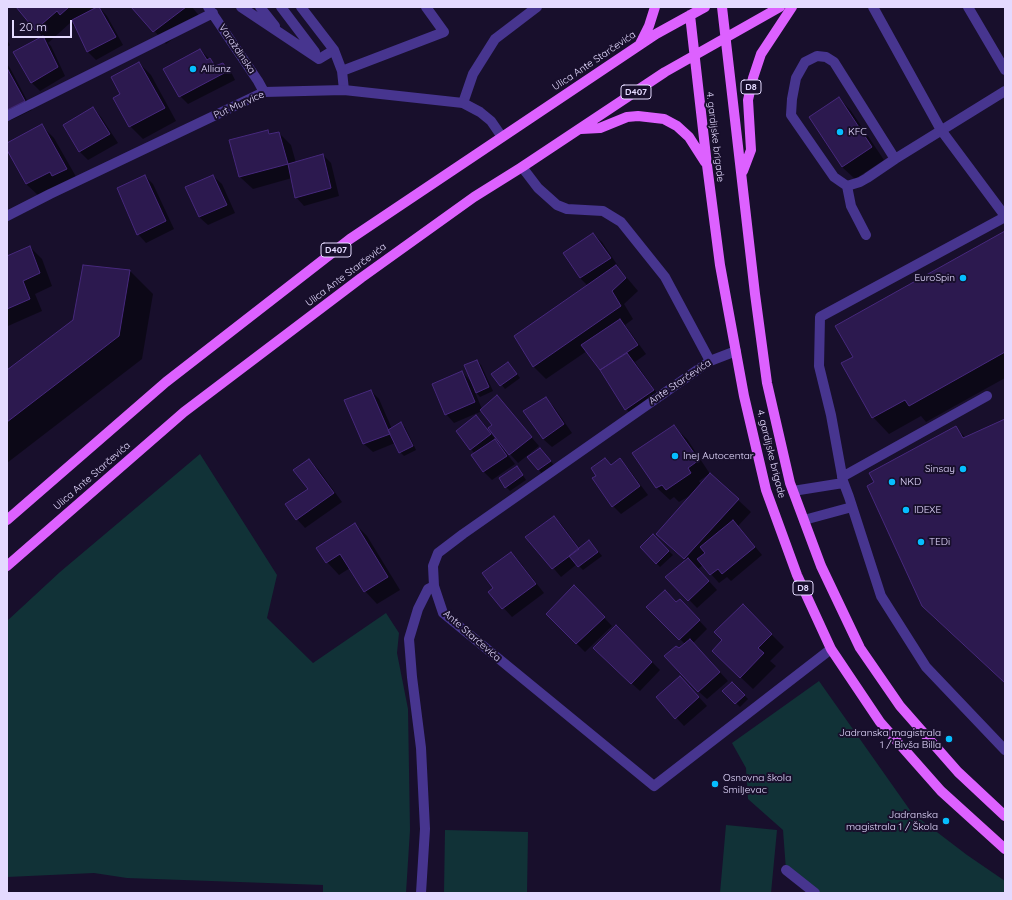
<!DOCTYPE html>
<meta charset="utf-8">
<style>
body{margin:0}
#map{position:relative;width:1012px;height:900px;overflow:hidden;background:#180f2c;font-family:Quicksand,sans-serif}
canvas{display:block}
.frame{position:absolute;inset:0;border:8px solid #e4daff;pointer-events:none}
.scale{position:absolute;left:12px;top:20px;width:60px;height:18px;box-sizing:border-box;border:2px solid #e4daff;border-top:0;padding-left:5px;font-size:12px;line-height:14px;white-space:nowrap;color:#e4daff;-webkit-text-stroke:3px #180f2c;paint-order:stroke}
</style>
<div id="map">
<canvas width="1012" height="900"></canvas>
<div class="frame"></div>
<div class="scale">20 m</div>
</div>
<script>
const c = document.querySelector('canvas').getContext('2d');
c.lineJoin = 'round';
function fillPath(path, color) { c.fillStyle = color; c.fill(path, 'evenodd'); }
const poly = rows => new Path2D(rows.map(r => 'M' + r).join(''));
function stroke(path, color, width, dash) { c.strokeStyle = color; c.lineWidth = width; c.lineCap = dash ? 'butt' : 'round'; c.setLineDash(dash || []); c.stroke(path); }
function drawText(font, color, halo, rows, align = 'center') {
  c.font = font + ' Quicksand,sans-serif'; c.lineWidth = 4; c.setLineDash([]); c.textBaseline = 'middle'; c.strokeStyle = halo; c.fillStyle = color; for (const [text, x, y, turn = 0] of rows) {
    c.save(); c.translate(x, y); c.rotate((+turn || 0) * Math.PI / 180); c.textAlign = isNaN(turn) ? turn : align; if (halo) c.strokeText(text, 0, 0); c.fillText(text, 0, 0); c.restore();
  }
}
fillPath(poly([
 [200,454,277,575,267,618,313,663,386,613,399,633,397,653,408,709,410,830,406,893,323,893,323,885,127,878,94,873,7,877,7,621,60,572],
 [819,681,912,813,967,855,1005,881,1005,893,815,893,786,870,783,830,748,799,746,768,732,743],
 [726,825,777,830,771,893,720,893],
 [445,830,528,832,527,893,444,893]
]), '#113237');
fillPath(poly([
 [18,7,94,7,96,9,99,7,107,16,123,45,96,60,88,52,75,25,74,27,70,23,48,43,51,46,65,76,40,91,32,83,15,52,43,37],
 [133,7,192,7,201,18,166,44],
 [7,40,10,45,7,47],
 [200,50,217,66,223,64,231,72,235,80,188,104,180,96],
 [139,63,151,75,176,121,143,139,130,126],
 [7,64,10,68,32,110,11,120,7,117],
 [839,98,851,111,884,160,855,179,842,167],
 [93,108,101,117,118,143,88,160,80,152],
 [42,126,54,138,79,182,39,196,26,184,7,148,7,144],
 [268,131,271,134,279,133,291,145,296,163,323,155,331,163,339,196,304,206,296,197,292,178,253,189,240,177],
 [145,176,153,184,174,229,146,243,138,234],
 [213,176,222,184,235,213,208,225,199,217],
 [1005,232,1005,378,926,422,921,416,889,434,873,417,854,357],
 [593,234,602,242,618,266,617,267,628,279,638,291,624,304,633,319,625,325,646,354,635,362,661,399,634,417,626,409,587,351,546,379,534,367,515,336,588,286,580,278,564,254],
 [30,247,42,259,52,286,35,294,42,311,8,326,7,257],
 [130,271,153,294,142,359,7,463,7,371,74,321],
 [477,361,481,365,493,391,480,397,474,390,482,409,497,397,539,446,518,463,510,454,490,428,493,426,482,411,454,423,446,414,462,372,472,383],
 [512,367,520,378,505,389,493,374],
 [371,391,379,399,392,429,401,424,405,427,416,450,404,456,400,452,395,443,373,452,364,444,345,401],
 [545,398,554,407,572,433,552,447,543,439,525,412],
 [476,417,484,425,515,464,492,480,484,472,472,456,475,454,457,431],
 [1005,420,1005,683,939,622,955,427,966,438],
 [674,427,687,439,710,474,751,512,738,526,762,555,731,581,727,577,719,583,703,565,698,569,717,590,697,608,667,577,686,561,657,534,693,494,679,502,674,497,670,500,657,488,634,453],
 [709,474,701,484,699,481],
 [544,454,554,465,542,474,529,457],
 [605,459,612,466,620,460,628,468,648,495,621,514,613,506,598,476],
 [309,460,318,469,342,502,305,528,297,519,309,489],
 [520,471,526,480,510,491,506,487],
 [554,517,562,525,580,549,593,545,602,556,583,570,577,564,561,577,527,537],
 [355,524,367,536,400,590,377,604,365,591,350,568,339,575,327,562],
 [653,536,673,555,660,567,641,547],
 [511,553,519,561,544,593,512,617,489,592,494,588],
 [574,587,612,626,585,652,547,614],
 [680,600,707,629,693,643,728,681,707,699,698,691,679,649,685,644,648,607,676,603],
 [743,606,784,647,770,661,776,666,753,689,713,651,724,640],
 [616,626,660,670,640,691,603,657],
 [732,683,748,699,740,707,724,691],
 [688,685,707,706,684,726,657,697]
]), '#0007');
const building = poly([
 [16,7,69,7,60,15,57,11,35,30,16,7],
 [97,7,99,7,116,37,87,52,72,20,97,7],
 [131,7,186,7,153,32,131,7],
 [43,36,58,67,31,83,13,52,43,36],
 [200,49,207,60,210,58,215,66,223,63,228,71,179,97,163,69,200,49],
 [139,62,165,108,129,127,113,98,120,94,111,77,139,62],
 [7,68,25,101,7,110,7,68],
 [839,97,872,147,842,167,809,117,839,97],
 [93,107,110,134,79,152,63,125,93,107],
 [42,124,67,169,52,176,50,172,26,184,7,150,7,143,42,124],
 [268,130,269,134,279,132,288,164,239,177,229,140,268,130],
 [323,154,331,188,295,198,288,164,323,154],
 [145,175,166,221,137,235,117,188,145,175],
 [213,175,227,205,199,217,185,187,213,175],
 [1005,231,1005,352,909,406,905,400,872,418,841,363,853,357,835,326,1005,231],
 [593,233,611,258,580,278,563,253,593,233],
 [30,246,40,273,23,281,30,299,7,309,7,256,30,246],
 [83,265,130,270,119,336,7,422,7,370,73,320,83,265],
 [616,265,626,278,612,291,621,306,533,367,514,336,616,265],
 [620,319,638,345,600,370,581,345,620,319],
 [627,353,654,390,625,410,600,370,627,353],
 [477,360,489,387,476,393,464,365,477,360],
 [508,362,517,374,500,386,491,374,508,362],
 [462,371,475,402,445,415,432,384,462,371],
 [371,390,390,434,363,444,344,400,371,390],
 [497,395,532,437,509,455,488,428,492,425,480,410,497,395],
 [546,397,564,424,543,439,523,411,546,397],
 [476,415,491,434,470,450,456,431,476,415],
 [1005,419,1005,683,922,606,867,486,874,482,869,473,956,426,963,438,1005,419],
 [401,422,413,446,399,453,388,430,401,422],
 [674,425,699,460,688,468,691,473,666,490,662,485,656,488,632,453,674,425],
 [495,439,507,456,483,472,471,455,495,439],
 [540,448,551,461,538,470,527,457,540,448],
 [605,458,611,465,620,458,640,486,612,507,592,478,596,476,591,468,605,458],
 [309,459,334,493,296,520,285,504,308,489,293,470,309,459],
 [517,466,523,475,505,488,499,478,517,466],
 [710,473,739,499,684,559,656,534,710,473],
 [554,516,579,549,552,569,525,537,554,516],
 [733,520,755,547,722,574,718,569,710,575,697,559,705,553,700,547,733,520],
 [355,523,388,577,364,592,340,554,326,563,316,548,355,523],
 [653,534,669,551,656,564,640,547,653,534],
 [589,540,598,552,578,567,569,556,589,540],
 [511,552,536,584,502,609,488,592,493,588,482,573,511,552],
 [688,558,709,581,688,601,665,577,688,558],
 [574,585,605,617,576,644,546,614,574,585],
 [665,590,676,602,680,599,700,620,679,640,646,607,665,590],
 [743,604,772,634,758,648,764,653,740,678,712,651,722,640,714,632,743,604],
 [616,625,652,662,631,684,593,648,616,625],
 [690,639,720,672,698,692,664,656,676,646,679,648,690,639],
 [680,676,699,697,675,719,656,697,680,676],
 [732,682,745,695,735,704,722,691,732,682]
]);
fillPath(building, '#2c194f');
stroke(building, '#47297d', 1);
stroke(poly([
 [241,7,319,59,334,50],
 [260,7,275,26],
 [281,7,315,52],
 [301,7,334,50,342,71,344,90],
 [968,7,1005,70],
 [342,71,444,32,426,7],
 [463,103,473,74,495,39,537,7],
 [895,159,834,62,826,57,817,56,805,62,796,78,792,99,791,115,834,177,847,186,860,182,867,178,895,159,1005,91],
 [522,167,538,188,557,205,567,209,603,211,621,222,665,277,710,361],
 [847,186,851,206,866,235],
 [1005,217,820,317,819,366,831,415,843,481,849,497,881,596,926,667,1005,750],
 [842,477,987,396],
 [793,491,843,483],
 [804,520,852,507],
 [786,870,815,893]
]), '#47358f', 10);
stroke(poly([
 [208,7,258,81,264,92],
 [873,7,941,130,1005,216],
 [7,116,213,13],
 [7,216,50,194,264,92,344,90,463,103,480,112,491,121,502,137],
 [736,351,710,361,463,534,438,553,433,566,434,586,443,613,654,786,831,649],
 [421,893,425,829,421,748,412,677,409,639,418,609,428,589,434,586]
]), '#47358f', 10);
stroke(poly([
 [722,7,755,294,767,383,790,483,821,566,860,648,900,706,958,772,1005,816],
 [690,15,707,165,720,265,744,396,766,490,797,575,831,649,880,722,941,791,1005,849],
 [640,44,649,26,655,7],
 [581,129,600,128,627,117,638,116,664,119,677,126,689,137,705,162],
 [743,171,751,150,748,100,753,78,761,54,792,7],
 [7,520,166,382,350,239,656,34,705,7],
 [7,566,184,412,361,278,474,197,522,167,665,72,780,7]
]), '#dd61ff', 10);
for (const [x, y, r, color] of [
 [193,69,4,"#06beff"],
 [840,132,4,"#06beff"],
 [963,278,4,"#06beff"],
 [675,456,4,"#06beff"],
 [963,469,4,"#06beff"],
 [892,482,4,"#06beff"],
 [906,510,4,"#06beff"],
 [921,542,4,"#06beff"],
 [949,739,4,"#06beff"],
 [715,784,4,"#06beff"],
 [946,821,4,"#06beff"]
]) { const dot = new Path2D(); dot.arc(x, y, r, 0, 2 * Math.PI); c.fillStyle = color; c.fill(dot); stroke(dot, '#180f2c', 1.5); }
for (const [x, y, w] of [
 [751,87,20],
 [636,92,30],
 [336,250,30],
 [803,588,20]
]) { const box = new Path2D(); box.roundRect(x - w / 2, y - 7, w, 14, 3); c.fillStyle = '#180f2c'; c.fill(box); stroke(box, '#e4daff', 1); }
drawText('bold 9px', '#e4daff', null, [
 ["D8",751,87],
 ["D407",636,92],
 ["D407",336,250],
 ["D8",803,588]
]);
drawText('10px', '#e4daff', '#180f2c', [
 ["Varaždinska",237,49,56],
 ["Ulica Ante Starčevića",594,61,-34],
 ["Put Murvice",239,105,-24],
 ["4. gardijske brigade",715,137,83],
 ["Ulica Ante Starčevića",346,275,-37],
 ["Ante Starčevića",680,382,-34],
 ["4. gardijske brigade",771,454,76],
 ["Ulica Ante Starčevića",92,476,-41],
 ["Ante Starčevića",472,636,41]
]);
drawText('10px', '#e4daff', '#180f2c', [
 ["Allianz",201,69],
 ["KFC",848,132],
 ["EuroSpin",955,278,"right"],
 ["Inej Autocentar",683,456],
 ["Sinsay",955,469,"right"],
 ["NKD",900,482],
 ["IDEXE",914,510],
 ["TEDi",929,542],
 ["Jadranska magistrala",941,733,"right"],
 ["1 / Bivša Billa",941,745,"right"],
 ["Osnovna škola",723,778],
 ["Smiljevac",723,790],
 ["Jadranska",938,815,"right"],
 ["magistrala 1 / Škola",938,827,"right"]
], 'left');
</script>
